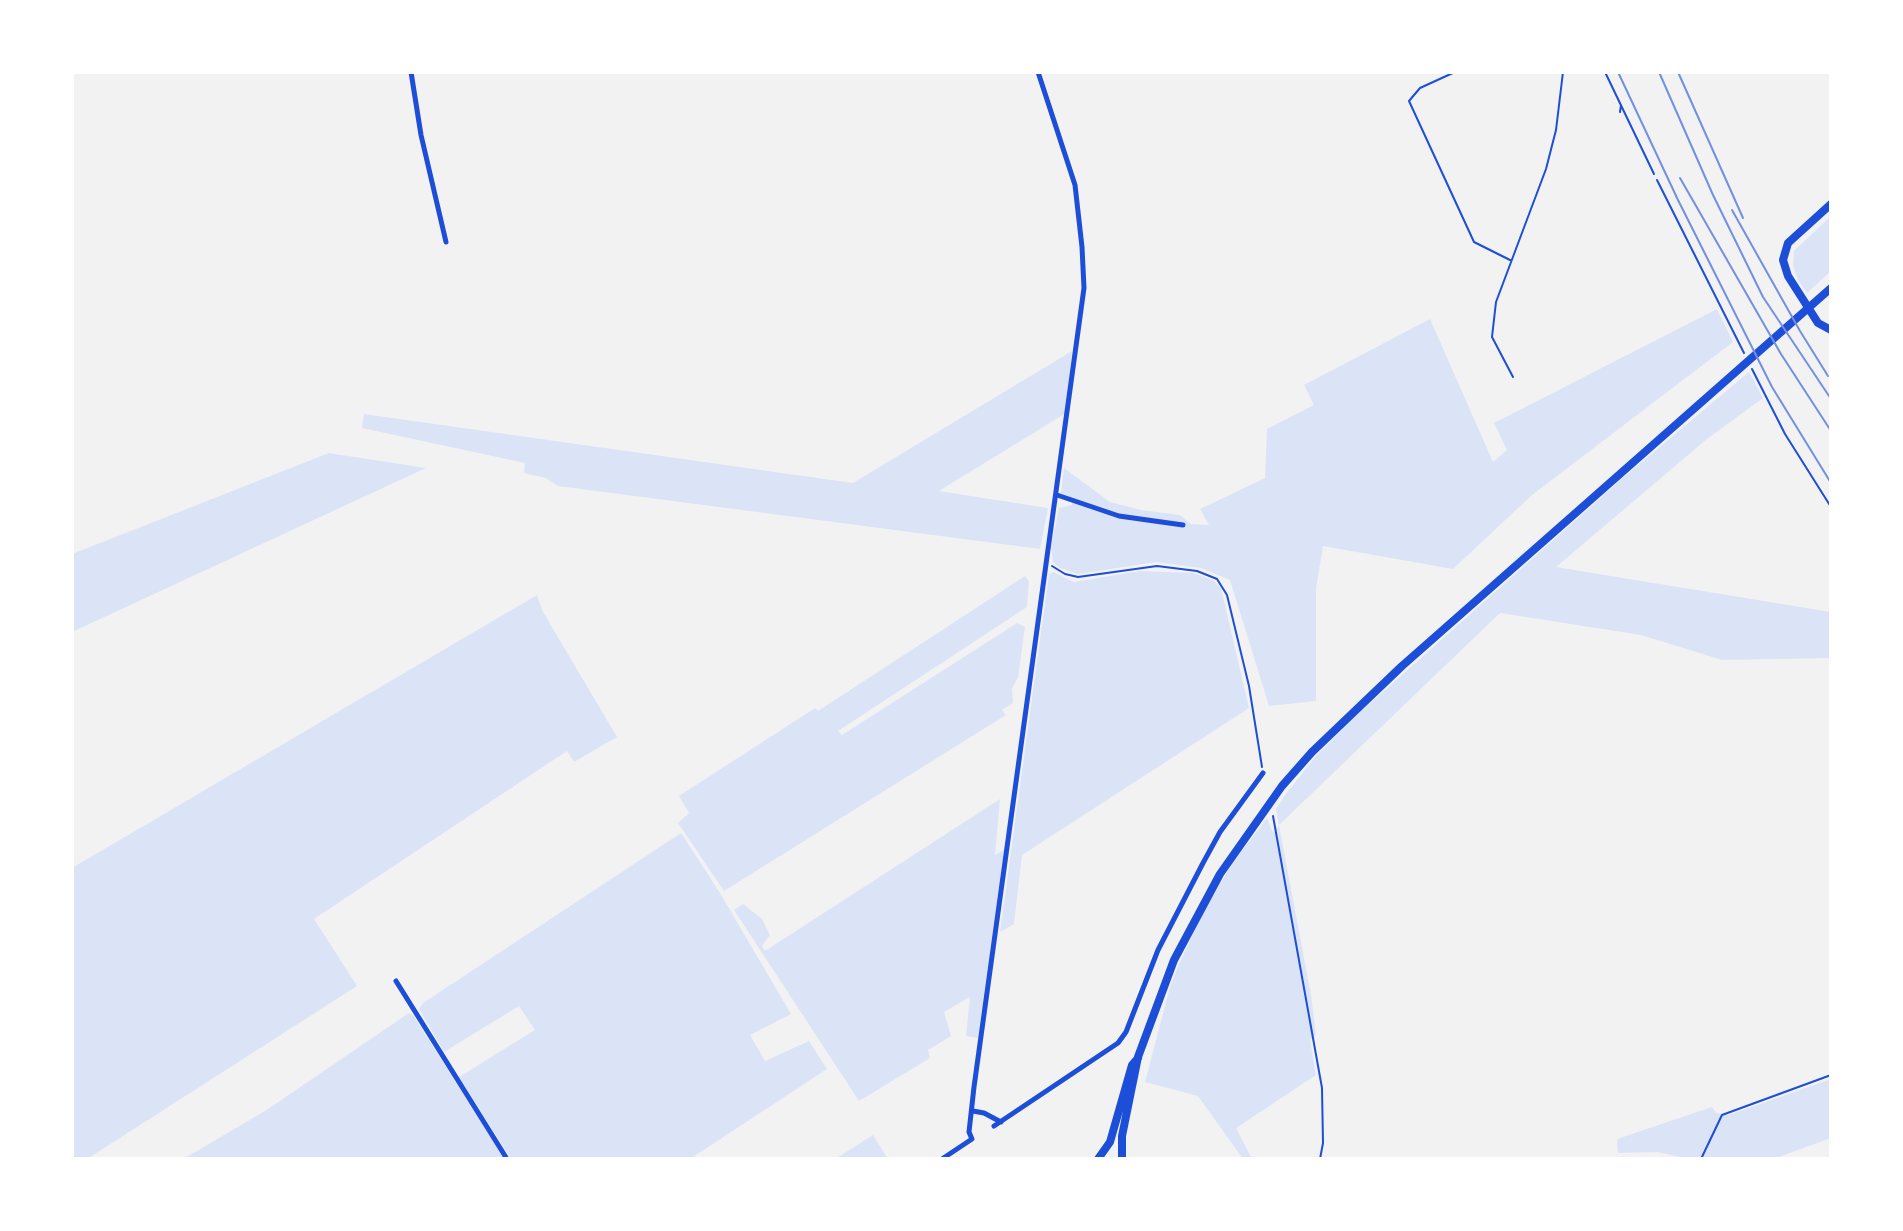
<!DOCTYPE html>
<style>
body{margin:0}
#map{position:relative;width:1903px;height:1231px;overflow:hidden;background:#f2f2f2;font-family:Commissioner,sans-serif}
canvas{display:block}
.frame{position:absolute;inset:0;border:74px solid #fff;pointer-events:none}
</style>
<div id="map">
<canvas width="1903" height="1231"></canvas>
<div class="frame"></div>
</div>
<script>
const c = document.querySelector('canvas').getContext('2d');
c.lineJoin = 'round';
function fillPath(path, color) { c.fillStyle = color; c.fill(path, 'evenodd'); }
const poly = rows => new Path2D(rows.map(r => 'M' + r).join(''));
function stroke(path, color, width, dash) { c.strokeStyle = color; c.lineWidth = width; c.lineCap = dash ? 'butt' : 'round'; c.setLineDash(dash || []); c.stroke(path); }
fillPath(poly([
 [1831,216,1831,271,1807,293,1798,280,1793,266,1794,251],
 [1717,309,1733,342,1532,495,1453,569,1323,546,1316,589,1316,701,1269,706,1230,580,1201,568,1156,562,1078,574,1060,568,1053,562,1051,547,1059,508,1072,505,1072,498,1061,493,1064,468,1110,502,1141,510,1180,515,1191,524,1209,525,1200,509,1265,478,1267,429,1314,405,1304,385,1430,319,1493,462,1507,450,1494,423],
 [1072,351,1066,413,939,491,1048,508,1040,549,558,486,546,478,524,473,525,463,362,428,364,414,853,483],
 [1749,372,1763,398,1707,439,1556,567,1831,612,1831,658,1722,660,1641,635,1500,613,1279,825,1311,995,1316,1035,1310,1039,1316,1075,1236,1128,1252,1159,1243,1159,1198,1096,1145,1082,1170,987,1179,964,1204,911,1232,864,1267,818,1273,833,1279,825,1276,809,1285,795,1316,756,1357,715,1625,476],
 [329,453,426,468,72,632,72,554],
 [1140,571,1194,573,1214,581,1221,588,1249,708,1022,855,1014,924,1000,932,1049,574,1054,572,1074,582],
 [1025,576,1029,581,1027,607,838,731,842,735,1017,623,1025,627,1018,678,1012,688,1013,703,1002,710,1006,715,724,891,678,823,689,813,679,796,815,708,818,711],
 [537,595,542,610,617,737,574,762,567,751,314,919,357,986,87,1159,72,1159,72,868],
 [1000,799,995,855,1004,850,978,1038,966,1036,970,997,944,1012,951,1036,928,1050,930,1058,859,1101,734,910,743,904,762,919,770,935,762,946,765,951],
 [681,833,720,893,791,1014,750,1035,765,1061,809,1041,827,1069,690,1159,511,1159,459,1077,535,1030,519,1006,444,1052,419,1009,423,1003],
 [409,1013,413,1015,505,1159,183,1159,265,1111],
 [1831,1079,1831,1138,1773,1159,1689,1159,1657,1152,1618,1153,1617,1139,1712,1107,1716,1113,1729,1115],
 [873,1135,888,1159,835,1159]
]), '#dbe4f7');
stroke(poly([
 [1657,180,1744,353],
 [1752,369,1785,434,1831,507],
 [1052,566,1065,574,1078,577,1157,566,1197,571,1217,579,1227,595,1249,686,1262,767],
 [1273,816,1322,1088,1323,1143,1320,1159],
 [1701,1159,1722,1115,1831,1075]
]), '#1d4ed8', 2);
stroke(poly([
 [1455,72,1420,88,1409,101,1474,242,1510,260],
 [1605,72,1654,174],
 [1620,112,1621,105],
 [1513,377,1492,337,1496,302,1546,169,1556,130,1563,72]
]), '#1d4ed8', 2);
stroke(poly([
 [411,72,421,135,446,242],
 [1057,495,1119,516,1183,525],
 [396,981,507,1159],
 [973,1111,984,1113,1001,1122],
 [994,1126,1118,1043,1126,1032,1158,950,1203,863,1220,832,1263,773],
 [942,1159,972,1139,969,1132,974,1087,1084,288,1082,247,1075,185,1038,72]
]), '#1d4ed8', 5);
stroke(poly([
 [1831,204,1788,243,1783,260,1788,276,1818,323,1831,330],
 [1098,1159,1110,1142,1132,1065,1138,1058],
 [1122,1159,1122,1136,1138,1057,1174,960,1220,874,1282,786,1312,752,1402,666,1831,288]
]), '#1d4ed8', 8);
stroke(poly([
 [1618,72,1678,200,1772,387,1831,483],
 [1659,72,1713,195,1763,297,1831,399],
 [1678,72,1743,218],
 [1680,178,1781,354,1831,431],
 [1732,210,1800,331,1828,376]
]), '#7290e2', 2);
</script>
